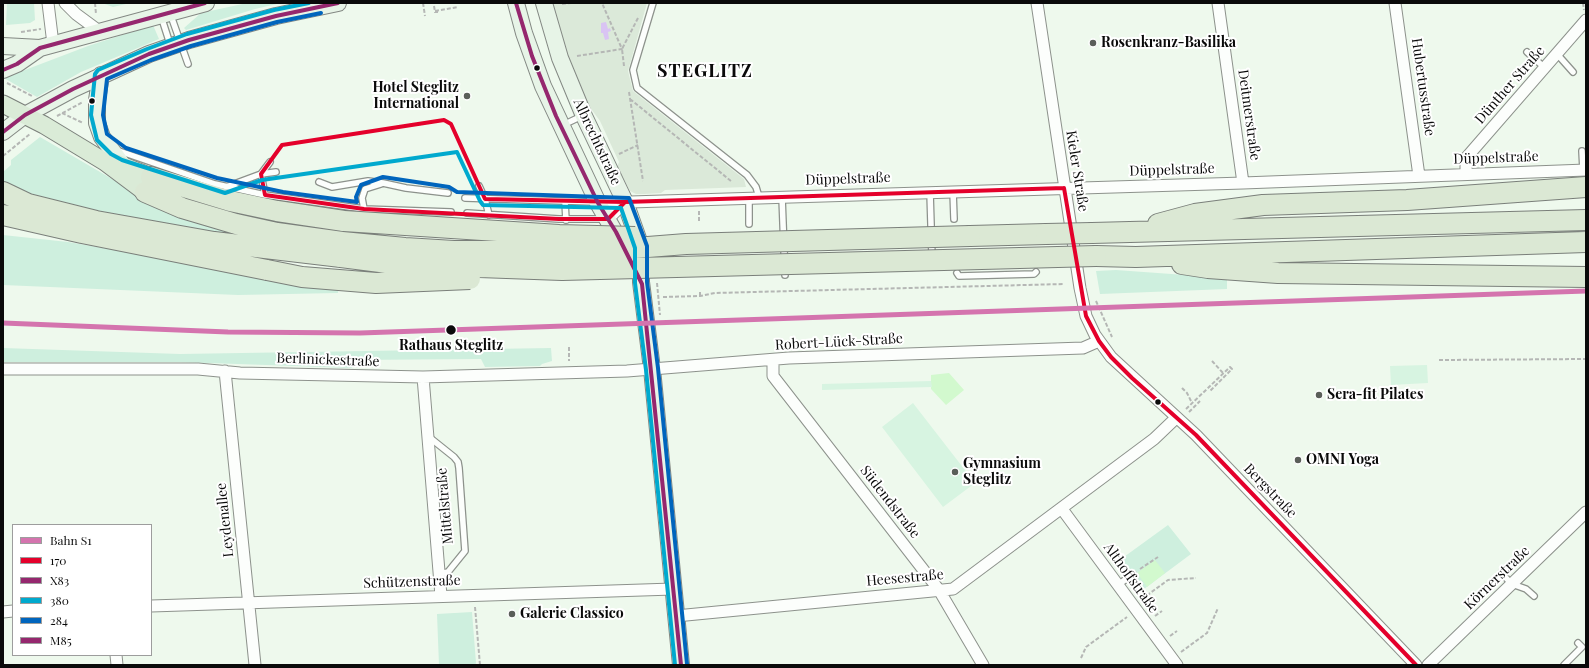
<!DOCTYPE html>
<meta charset="utf-8">
<style>
body{margin:0}
#map{position:relative;width:1589px;height:668px;overflow:hidden;background:#eef9ed;font-family:"Playfair Display",serif}
canvas{display:block}
.frame{position:absolute;inset:0;border:4px solid #0a0a0a;pointer-events:none}
.legend{position:absolute;left:12px;top:524px;width:140px;height:132px;box-sizing:border-box;background:#fff;border:1px solid #9d9d9d;margin:0;padding:5px 7px;list-style:none;font-size:12px;color:#0a0a0a}
.legend li{display:flex;align-items:center;gap:8px;height:20px}
.legend b{width:20px;border:1px solid #9d9d9d}
</style>
<div id="map">
<canvas width="1589" height="668"></canvas>
<div class="frame"></div>
<ul class="legend">
<li><b style="height:5px;background:#d474ae"></b>Bahn S1</li>
<li><b style="height:5px;background:#e4002b"></b>170</li>
<li><b style="height:5px;background:#95276e"></b>X83</li>
<li><b style="height:5px;background:#00a9ce"></b>380</li>
<li><b style="height:5px;background:#0065bd"></b>284</li>
<li><b style="height:5px;background:#95276e"></b>M85</li>
</ul>
</div>
<script>
const c = document.querySelector('canvas').getContext('2d');
c.lineJoin = 'round';
function fillPath(path, color) { c.fillStyle = color; c.fill(path, 'evenodd'); }
const poly = rows => new Path2D(rows.map(r => 'M' + r).join(''));
function stroke(path, color, width, dash) { c.strokeStyle = color; c.lineWidth = width; c.lineCap = dash ? 'butt' : 'round'; c.setLineDash(dash || []); c.stroke(path); }
function drawText(font, color, halo, rows, align = 'center') {
  c.font = font + ' "Playfair Display",serif'; c.lineWidth = 4; c.setLineDash([]); c.textBaseline = 'middle'; c.strokeStyle = halo; c.fillStyle = color; for (const [text, x, y, turn = 0] of rows) {
    c.save(); c.translate(x, y); c.rotate((+turn || 0) * Math.PI / 180); c.textAlign = isNaN(turn) ? turn : align; if (halo) c.strokeText(text, 0, 0); c.fillText(text, 0, 0); c.restore();
  }
}
fillPath(poly([
 [7,3,34,3,35,20,30,23,6,25],
 [102,3,126,3,126,4,113,7],
 [247,3,281,3,255,9,186,30,184,28,201,13],
 [153,25,159,39,81,72,37,97,4,78,88,46],
 [40,137,143,197,250,238,52,205,3,186,3,172,11,165,11,160],
 [3,235,68,242,155,257,237,274,339,284,338,293,238,295,3,285],
 [1116,270,1227,278,1227,289,1100,294,1096,271],
 [3,348,180,354,551,348,552,361,542,364,540,366,485,367,481,359,353,360,352,368,180,362,3,362],
 [1168,525,1191,554,1140,592,1117,562],
 [472,612,476,663,475,665,439,665,437,614]
]), '#ceefde');
fillPath(poly([
 [949,373,964,390,946,405,931,389,931,375],
 [1155,560,1165,573,1147,587,1137,573]
]), '#d2f9ce');
fillPath(poly([
 [1427,365,1428,383,1391,385,1390,366],
 [931,381,932,387,822,390,822,384],
 [913,403,975,483,943,507,882,427]
]), '#d7f4e1');
fillPath(poly([
 [551,3,647,3,628,71,633,91,744,179,746,187,665,190,661,193,645,194,636,194,630,191,617,167,619,162,600,121,589,106,576,78,563,44]
]), '#dbe9d9');
fillPath(poly([
 [606,22,608,29,610,28,611,31,608,32,609,39,605,40,603,33,601,33,601,23]
]), '#d9c4f3');
const lane = poly([
 [653,3,633,70,637,88,747,175,756,187,759,197],
 [170,13,188,64],
 [161,16,170,44],
 [1527,52,1545,68],
 [1557,54,1573,72],
 [563,125,582,116],
 [119,151,215,184,265,195,364,209,451,212],
 [1582,151,1583,170],
 [319,182,332,187,368,181,383,183,406,188,448,193],
 [479,186,485,199,489,215],
 [226,187,261,174,276,172],
 [953,191,954,219],
 [930,192,932,257],
 [265,195,261,174,270,162],
 [782,197,785,275],
 [465,198,596,202],
 [749,198,749,224],
 [565,202,566,220],
 [364,209,362,198,365,189,381,184],
 [467,213,559,219,604,219],
 [957,273,959,276,1034,274,1036,272],
 [429,437,454,457,458,462,459,468,465,551,448,572,439,574],
 [1501,573,1512,584,1526,589,1534,596],
 [1118,585,1133,574],
 [1564,665,1582,647,1578,643]
]);
const street = poly([
 [48,3,53,44],
 [65,3,76,14,99,31],
 [1037,3,1080,288,1086,316,1095,335,1111,357,1196,435,1416,665],
 [1218,3,1243,183],
 [1395,3,1419,176],
 [1466,174,1466,158,1586,20],
 [598,203,1243,183,1586,170],
 [608,219,625,202],
 [773,360,773,376,939,590,983,665],
 [3,369,198,369,240,373,423,377,627,371,789,358,1083,348,1099,341],
 [225,371,255,665],
 [423,377,441,596],
 [1062,509,1177,665],
 [151,606,673,589],
 [3,612,13,611],
 [676,616,953,589,1154,439,1176,418],
 [116,655,117,665],
 [1428,665,1586,512]
]);
const secondary = poly([
 [516,3,524,33,543,86,598,203,622,245],
 [544,3,560,58,584,116,625,202,641,247,641,282,652,369,681,665],
 [3,46,40,48],
 [3,70,17,64,40,48,206,3],
 [101,75,97,100,97,123,102,137,122,164],
 [3,132,25,115,73,89,149,54,189,40,276,16,338,3]
]);
const primary = poly([
 [3,104,44,125,105,162,145,192],
 [116,163,151,177]
]);
const highway = poly([
 [151,177,230,201,277,211,344,221],
 [3,192,28,204,96,221,214,242,341,257],
 [145,192,182,208,236,224,277,233,342,242],
 [3,215,82,233,267,270],
 [1158,224,1195,214,1263,205,1407,200,1586,187],
 [1092,233,1586,220],
 [970,236,1046,234],
 [1096,256,1136,257,1586,242],
 [1182,264,1208,268,1278,273,1586,277]
]);
stroke(lane, '#8d928c', 8);
stroke(street, '#8d928c', 13);
stroke(secondary, '#838883', 18);
stroke(primary, '#7a7f7a', 19);
stroke(highway, '#7a7f7a', 22);
stroke(poly([
 [95,3,96,14],
 [423,3,425,16],
 [1583,3,1584,10],
 [562,4,571,3],
 [434,6,435,12,438,12],
 [435,11,458,7],
 [21,32,41,29],
 [577,56,622,49,602,3],
 [624,66,622,49,638,18],
 [7,83,32,96],
 [629,92,643,181],
 [630,99,731,181],
 [62,113,83,123],
 [57,116,83,102],
 [619,154,638,145],
 [3,156,30,134],
 [699,211,699,222],
 [657,283,660,315],
 [700,296,700,290],
 [663,297,700,296,715,293,1064,284],
 [1096,301,1112,337],
 [569,347,569,361],
 [1439,360,1586,359],
 [1212,361,1223,373],
 [1182,388,1187,393,1192,403],
 [1186,409,1230,367,1232,369,1210,391],
 [1189,412,1200,401],
 [1140,569,1158,557],
 [1142,599,1168,580,1196,578],
 [475,607,480,665],
 [1155,616,1162,611],
 [1170,636,1177,631],
 [1181,652,1207,633,1218,608],
 [1081,658,1086,647,1127,617]
]), '#b5b7b5', 2, [4, 2]);
stroke(lane, '#fcfefc', 5.5);
stroke(street, '#fcfefc', 11);
stroke(secondary, '#e7f4e7', 16);
stroke(primary, '#daebd7', 17);
stroke(highway, '#dbe8d4', 20);
const highwayBridge = poly([
 [344,221,559,235,635,237],
 [1046,234,1092,233],
 [342,242,405,248,454,251,597,251,686,244,970,236],
 [341,257,396,264,562,270,1096,256],
 [267,270,302,277,376,283,470,279]
]);
stroke(highwayBridge, '#7a7f7a', 22, []);
stroke(highwayBridge, '#dbe8d4', 20);
stroke(poly([
 [444,120,451,124,485,199,625,202,608,219,559,219,364,209,265,195,261,174,282,145,444,120],
 [1064,188,1086,316,1099,341,1111,357,1132,378,1196,435,1416,665],
 [625,202,1064,188]
]), '#e4002b', 4);
stroke(poly([
 [516,3,532,56,556,116,598,203,616,232,642,284,681,665]
]), '#95276e', 4);
stroke(poly([
 [309,3,274,10,187,34,147,49,98,70,95,74,91,115,97,140,111,154,122,160,225,193,262,180,457,152,480,201,483,205,621,208,635,248,635,283,646,370,675,665]
]), '#00a9ce', 4);
stroke(poly([
 [321,13,277,22,191,46,151,60,107,79,103,115,107,134,126,148,217,178,283,192,357,202,356,197,361,185,383,177,449,187,457,192,629,198,647,246,647,282,658,368,687,664]
]), '#0065bd', 4);
stroke(poly([
 [3,70,17,64,40,48,205,3],
 [3,132,25,115,73,89,149,54,189,40,276,16,338,3]
]), '#95276e', 4);
stroke(poly([
 [3,323,228,332,360,333,1586,291]
]), '#d474ae', 5);
for (const [x, y, r, color] of [
 [1093,43,4,"#5a5e59"],
 [537,68,3.5,"#0a0a0a"],
 [467,96,4,"#5a5e59"],
 [92,101,3.5,"#0a0a0a"],
 [451,330,5.5,"#0a0a0a"],
 [1319,395,4,"#5a5e59"],
 [1158,402,3.5,"#0a0a0a"],
 [1298,460,4,"#5a5e59"],
 [955,472,4,"#5a5e59"],
 [512,614,4,"#5a5e59"]
]) { const dot = new Path2D(); dot.arc(x, y, r, 0, 2 * Math.PI); c.fillStyle = color; c.fill(dot); stroke(dot, '#fff', 1.5); }
drawText('bold 14px', '#0a0a0a', '#fff', [
 ["Rosenkranz-Basilika",1101,43],
 ["Hotel Steglitz",459,88,"right"],
 ["International",459,104,"right"],
 ["Sera-fit Pilates",1327,395],
 ["OMNI Yoga",1306,460],
 ["Gymnasium",963,464],
 ["Steglitz",963,480],
 ["Galerie Classico",520,614]
], 'left');
drawText('14px', '#0a0a0a', '#fff', [
 ["Dünther Straße",1510,85,-49],
 ["Hubertusstraße",1423,87,82],
 ["Deitmerstraße",1249,115,82],
 ["Albrechtstraße",597,142,65],
 ["Düppelstraße",1496,158,-2],
 ["Düppelstraße",1172,170,-2],
 ["Kieler Straße",1077,171,81],
 ["Düppelstraße",848,179,-2],
 ["Robert-Lück-Straße",839,342,-3],
 ["Berlinickestraße",328,360,2],
 ["Bergstraße",1270,491,46],
 ["Südendstraße",890,502,52],
 ["Mittelstraße",445,506,-95],
 ["Leydenallee",225,520,-96],
 ["Heesestraße",905,578,-5],
 ["Althoffstraße",1131,578,54],
 ["Körnerstraße",1497,578,-44],
 ["Schützenstraße",412,582,-2]
]);
drawText('bold 14px', '#0a0a0a', '#fff', [
 ["Rathaus Steglitz",451,346]
]);
c.letterSpacing = '1px';
drawText('bold 18px', '#0a0a0a', '#fff', [
 ["STEGLITZ",705,71]
]);
c.letterSpacing = '0px';
</script>
